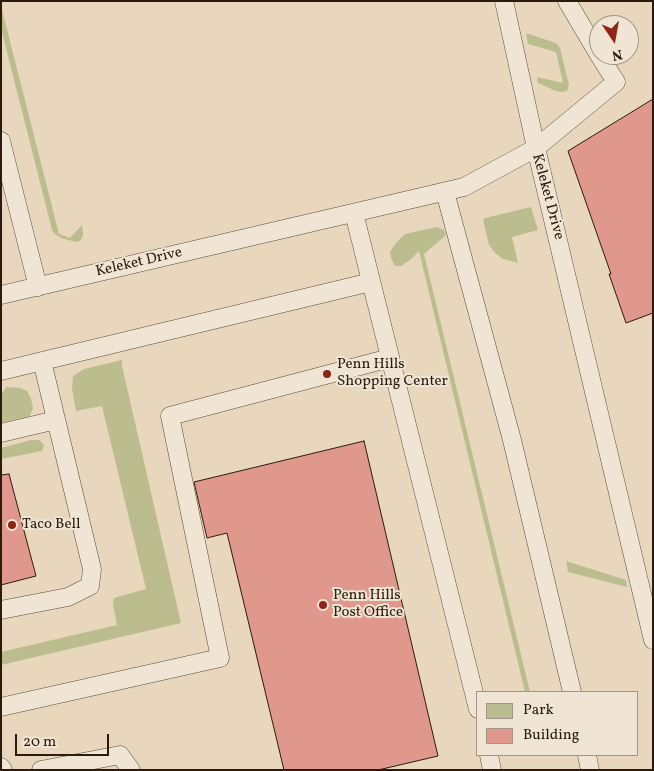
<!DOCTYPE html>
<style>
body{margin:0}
#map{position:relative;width:654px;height:771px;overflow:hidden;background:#e8d7bd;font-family:Vollkorn,serif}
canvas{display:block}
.frame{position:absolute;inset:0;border:2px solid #2c1b0d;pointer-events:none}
.legend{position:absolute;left:476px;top:691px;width:162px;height:65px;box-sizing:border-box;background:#f0e5d4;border:1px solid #a29484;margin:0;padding:6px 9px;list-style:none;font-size:15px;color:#2c1b0d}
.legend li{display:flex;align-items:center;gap:10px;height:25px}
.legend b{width:25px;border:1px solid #a29484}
.north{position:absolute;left:589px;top:15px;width:50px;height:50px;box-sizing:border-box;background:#f0e5d4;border:1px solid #a29484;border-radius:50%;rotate:168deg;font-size:14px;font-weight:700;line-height:20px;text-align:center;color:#2c1b0d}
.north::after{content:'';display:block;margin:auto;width:18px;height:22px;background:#8f2418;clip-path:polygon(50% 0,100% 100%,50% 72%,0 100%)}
.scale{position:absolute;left:15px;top:734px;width:94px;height:22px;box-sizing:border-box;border:2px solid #2c1b0d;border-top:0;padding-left:6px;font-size:15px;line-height:18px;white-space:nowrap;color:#2c1b0d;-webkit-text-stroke:4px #f0e5d4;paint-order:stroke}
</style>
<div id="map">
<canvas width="654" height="771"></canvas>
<div class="frame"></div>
<ul class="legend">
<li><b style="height:14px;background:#bbbd8e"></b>Park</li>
<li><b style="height:14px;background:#e0988c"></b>Building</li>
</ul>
<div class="north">N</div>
<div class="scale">20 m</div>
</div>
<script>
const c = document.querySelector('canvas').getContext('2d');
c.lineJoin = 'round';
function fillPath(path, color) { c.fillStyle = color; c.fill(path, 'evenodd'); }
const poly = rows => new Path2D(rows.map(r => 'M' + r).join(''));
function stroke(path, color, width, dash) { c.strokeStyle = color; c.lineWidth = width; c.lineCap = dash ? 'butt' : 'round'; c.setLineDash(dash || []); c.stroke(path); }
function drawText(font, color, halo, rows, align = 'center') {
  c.font = font + ' Vollkorn,serif'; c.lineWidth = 4; c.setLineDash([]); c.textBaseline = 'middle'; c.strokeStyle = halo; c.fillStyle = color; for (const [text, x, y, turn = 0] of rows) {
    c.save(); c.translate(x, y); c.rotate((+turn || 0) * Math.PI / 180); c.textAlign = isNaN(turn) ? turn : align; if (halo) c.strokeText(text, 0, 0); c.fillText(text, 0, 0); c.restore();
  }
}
fillPath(poly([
 [1,6,59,234,70,238,82,225,83,235,81,240,76,242,61,238,55,234,52,230,1,28],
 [526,33,556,43,560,48,569,85,567,91,562,92,556,91,538,83,537,77,563,83,556,52,528,44],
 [531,207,538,230,512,237,518,263,503,259,495,253,489,245,483,220,485,218],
 [437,227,444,230,446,235,424,254,530,692,525,692,419,251,410,260,401,266,395,266,391,258,390,252,395,244,405,234],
 [122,360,122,366,181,623,1,665,1,652,117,625,113,605,114,598,146,589,102,406,76,411,72,388,73,376,84,369],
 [6,387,20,388,27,391,31,399,33,408,30,416,1,423,1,395],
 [31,440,39,440,44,445,42,451,1,459,1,448],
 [566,561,626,580,627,587,568,572]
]), '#bbbd8e');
const building = poly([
 [653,99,653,313,626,323,609,274,611,274,568,151,653,99],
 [364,441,438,756,378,770,284,770,227,533,207,538,194,482,364,441],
 [9,474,36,576,1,585,1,475,9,474]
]);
fillPath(building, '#e0988c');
stroke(building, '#2c1b0d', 1);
const lane = poly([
 [504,1,536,148,653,640],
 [567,1,599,55],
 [1,141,38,287],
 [445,192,512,440,572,692],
 [354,213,478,709],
 [1,295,464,187,536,148,616,82,599,55],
 [1,371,371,282],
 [1,433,56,420],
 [1,610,68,597,90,586,92,569,42,361],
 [1,707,220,658,170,416,390,358],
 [489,755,492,770],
 [587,755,590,770],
 [1,767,3,770],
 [41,770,120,755,131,770]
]);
stroke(lane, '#5b4a39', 19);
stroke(lane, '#f0e5d4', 18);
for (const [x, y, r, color] of [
 [327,374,5,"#8f2418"],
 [12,525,5,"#8f2418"],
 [323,605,5,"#8f2418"]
]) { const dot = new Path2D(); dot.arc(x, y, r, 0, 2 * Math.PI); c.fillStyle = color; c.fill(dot); stroke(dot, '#f0e5d4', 2); }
drawText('15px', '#2c1b0d', '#f0e5d4', [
 ["Keleket Drive",547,197,75],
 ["Keleket Drive",139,263,-13]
]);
drawText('15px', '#2c1b0d', '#f0e5d4', [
 ["Penn Hills",337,365],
 ["Shopping Center",337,382],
 ["Taco Bell",22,525],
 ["Penn Hills",333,596],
 ["Post Office",333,613]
], 'left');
</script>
